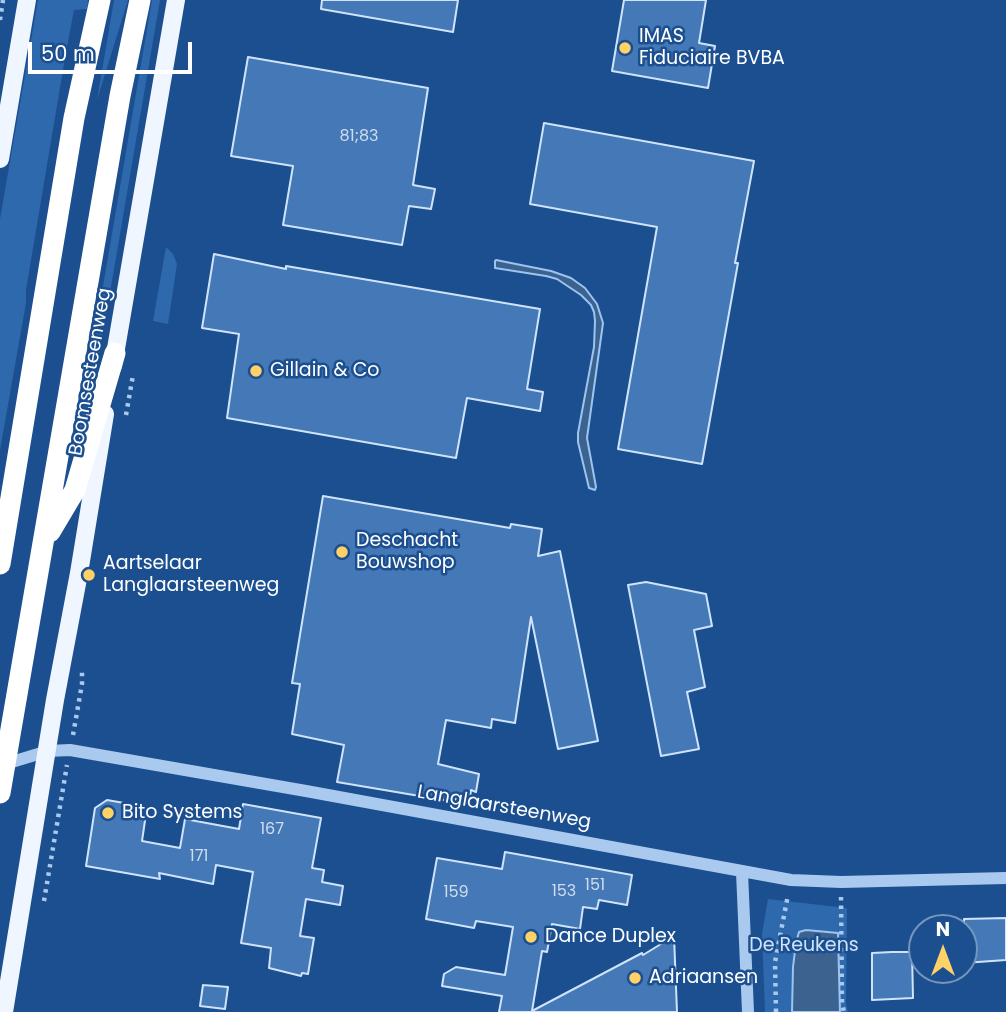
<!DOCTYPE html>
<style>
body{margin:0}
#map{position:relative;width:1006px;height:1012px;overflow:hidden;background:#1b4f8f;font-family:Poppins,sans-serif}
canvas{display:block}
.north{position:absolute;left:908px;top:914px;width:70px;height:70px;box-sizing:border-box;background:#1b4f8f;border:2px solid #7695bc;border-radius:50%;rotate:0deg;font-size:19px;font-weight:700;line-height:28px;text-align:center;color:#fff}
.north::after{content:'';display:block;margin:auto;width:24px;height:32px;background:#ffd166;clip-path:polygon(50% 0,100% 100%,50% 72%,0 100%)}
.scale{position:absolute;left:28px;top:42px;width:164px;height:32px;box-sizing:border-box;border:4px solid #fff;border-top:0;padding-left:9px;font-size:21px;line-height:24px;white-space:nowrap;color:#fff;-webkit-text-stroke:5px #1b4f8f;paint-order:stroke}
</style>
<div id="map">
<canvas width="1006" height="1012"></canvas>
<div class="north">N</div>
<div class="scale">50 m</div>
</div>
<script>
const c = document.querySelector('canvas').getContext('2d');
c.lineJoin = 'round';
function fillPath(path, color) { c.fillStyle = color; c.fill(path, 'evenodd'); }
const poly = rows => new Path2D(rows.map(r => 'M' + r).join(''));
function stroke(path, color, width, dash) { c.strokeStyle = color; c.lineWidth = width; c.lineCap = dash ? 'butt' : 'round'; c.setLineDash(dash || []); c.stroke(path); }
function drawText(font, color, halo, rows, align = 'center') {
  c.font = font + ' Poppins,sans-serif'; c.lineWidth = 5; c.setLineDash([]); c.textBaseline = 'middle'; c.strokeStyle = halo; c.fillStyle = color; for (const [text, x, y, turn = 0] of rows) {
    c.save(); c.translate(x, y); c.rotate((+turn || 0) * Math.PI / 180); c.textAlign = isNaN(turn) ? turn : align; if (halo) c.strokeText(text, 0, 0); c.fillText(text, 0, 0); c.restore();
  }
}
fillPath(poly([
 [38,0,88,0,87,9,74,10,66,52,26,290,26,303,0,450,0,219],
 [114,0,128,0,97,100],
 [152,0,160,0,85,439,77,438],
 [166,247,173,254,177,264,168,324,153,321],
 [768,899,847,908,846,1004,848,1012,765,1012,762,934]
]), '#2e69ad');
const water = poly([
 [496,260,551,271,571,278,585,288,597,304,603,323,587,438,596,487,595,490,589,488,578,442,578,433,594,347,595,321,594,312,591,305,581,295,557,279,546,276,495,268,495,261,496,260],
 [806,930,838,933,840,1012,792,1012,793,967,796,943,799,932,806,930]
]);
fillPath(water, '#3c6290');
stroke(water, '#9cc4f0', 2);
const building = poly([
 [322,0,458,0,453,32,321,9,322,0],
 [624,0,706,0,699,43,715,46,708,88,612,71,624,0],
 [248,57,428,88,413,185,435,189,431,209,409,206,402,245,283,225,293,166,231,156,248,57],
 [544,123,754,161,735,263,738,263,702,464,618,449,657,227,530,204,544,123],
 [214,254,286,269,286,266,540,309,527,389,543,392,540,411,467,398,456,458,227,418,239,334,202,328,214,254],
 [323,496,510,528,511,524,542,529,538,556,560,551,598,741,558,749,531,617,515,723,492,719,491,728,446,720,438,764,479,774,476,792,471,790,470,798,456,796,455,802,337,782,344,745,292,734,300,684,292,683,323,496],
 [646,582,706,594,712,626,694,630,705,687,687,692,699,749,661,756,628,585,646,582],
 [107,800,147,807,142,841,180,848,185,819,239,829,243,804,321,818,312,868,324,870,322,882,343,886,340,905,306,899,300,936,314,938,308,974,302,973,301,976,269,968,271,948,241,943,253,872,216,865,213,884,159,873,160,879,86,866,95,808,107,800],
 [505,852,632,875,627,905,599,900,597,909,583,907,580,929,552,924,547,952,542,951,532,1011,642,953,643,955,674,936,677,1012,499,1012,502,996,442,986,444,974,456,967,505,975,513,927,476,921,474,928,426,919,437,858,502,869,505,852],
 [1006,918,1006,960,964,963,964,919,1006,918],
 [892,952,912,952,913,998,872,1000,872,953,892,952],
 [203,985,228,987,225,1009,200,1006,203,985]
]);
fillPath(building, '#4478b7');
stroke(building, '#cfe3fa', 2);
stroke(poly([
 [0,20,3,0],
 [126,415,133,375],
 [73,735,82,684,82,671],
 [841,897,842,1003,844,1012],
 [44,901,67,765],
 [776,1012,775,962,788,895]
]), '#a9c9ee', 4.5, [3.5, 5]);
stroke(poly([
 [2,765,48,751,70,750,306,791,791,880,841,882,1006,878],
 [742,872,748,1012]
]), '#a9c9ee', 12);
stroke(poly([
 [0,159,27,0],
 [113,366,176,0],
 [4,1012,55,700,79,573,105,414]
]), '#f0f6ff', 18);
stroke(poly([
 [50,532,75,490,115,353],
 [0,564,74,118,100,0],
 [0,793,120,96,140,0]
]), '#fff', 21);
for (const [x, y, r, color] of [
 [625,48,7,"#ffd166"],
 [256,371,7,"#ffd166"],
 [342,552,7,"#ffd166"],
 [89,575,7,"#ffd166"],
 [108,813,7,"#ffd166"],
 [531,937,7,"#ffd166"],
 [635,978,7,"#ffd166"]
]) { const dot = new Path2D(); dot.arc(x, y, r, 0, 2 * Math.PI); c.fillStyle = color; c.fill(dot); stroke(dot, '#1b4f8f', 2.5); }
drawText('16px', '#d0dded', null, [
 ["81;83",359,137],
 ["167",272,830],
 ["171",199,857],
 ["151",595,886],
 ["153",564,892],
 ["159",456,893]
]);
drawText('19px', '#fff', '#1b4f8f', [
 ["IMAS",639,37],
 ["Fiduciaire BVBA",639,59],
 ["Gillain & Co",270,371],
 ["Deschacht",356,541],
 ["Bouwshop",356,563],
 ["Aartselaar",103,564],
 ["Langlaarsteenweg",103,586],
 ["Bito Systems",122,813],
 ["Dance Duplex",545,937],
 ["Adriaansen",649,978]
], 'left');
drawText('19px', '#fff', '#1b4f8f', [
 ["Boomsesteenweg",91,372,-80],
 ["Langlaarsteenweg",504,808,10]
]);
drawText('19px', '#cfe3fa', '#1b4f8f', [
 ["De Reukens",804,946]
]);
</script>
